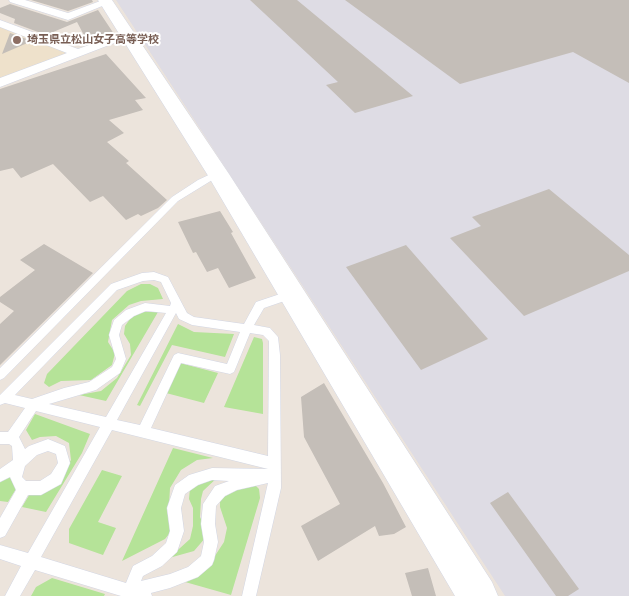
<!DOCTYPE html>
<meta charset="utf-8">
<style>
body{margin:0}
canvas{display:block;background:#ece4dc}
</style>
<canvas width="629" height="596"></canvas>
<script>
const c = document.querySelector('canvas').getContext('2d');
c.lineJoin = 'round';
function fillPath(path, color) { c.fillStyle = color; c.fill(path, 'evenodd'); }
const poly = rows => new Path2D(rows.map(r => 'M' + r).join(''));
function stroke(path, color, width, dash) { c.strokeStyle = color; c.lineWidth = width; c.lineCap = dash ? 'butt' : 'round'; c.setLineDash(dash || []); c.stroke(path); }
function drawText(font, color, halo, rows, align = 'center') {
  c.font = font + ' Helvetica,"Noto Sans JP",sans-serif'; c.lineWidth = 4; c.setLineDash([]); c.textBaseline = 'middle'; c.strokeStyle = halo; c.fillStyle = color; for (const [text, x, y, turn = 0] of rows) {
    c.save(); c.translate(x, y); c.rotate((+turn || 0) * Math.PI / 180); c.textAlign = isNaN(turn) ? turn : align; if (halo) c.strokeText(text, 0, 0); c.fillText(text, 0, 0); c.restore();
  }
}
fillPath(poly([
 [116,0,629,0,629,596,505,596]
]), '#dedce4');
fillPath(poly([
 [0,27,68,53,0,79]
]), '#eee1cb');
fillPath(poly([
 [141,284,150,284,158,288,163,299,141,301,129,305,112,320,108,342,115,353,112,365,91,380,61,381,49,387,44,383,47,374,127,291],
 [140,312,158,312,106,401,79,395,101,391,117,378,131,355,130,344,124,334,125,326,130,319],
 [178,324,194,332,234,334,225,357,172,345,140,406,137,405],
 [254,337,262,339,263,343,263,414,224,407],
 [180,363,218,373,204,403,166,393],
 [35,414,90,434,82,453,46,512,22,507,31,492,52,488,71,460,69,443,56,436,40,437,32,440,26,430],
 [173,448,213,458,197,460,181,470,170,488,169,505,173,529,165,539,122,561],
 [102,470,122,476,98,522,116,528,103,555,69,543,69,529],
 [219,476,203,491,201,499,200,517,205,528,206,537,194,551,169,558,190,539,193,526,193,508,189,499,190,488],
 [11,477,19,484,8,502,0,501,0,479],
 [255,485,259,489,260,498,231,595,178,580,209,565,224,542,227,528,220,507,220,500,236,487],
 [52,578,105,594,104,596,31,596,36,587]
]), '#b5e398');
fillPath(poly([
 [31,0,92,0,93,2,68,11],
 [250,0,297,0,413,96,355,113,326,85,338,82],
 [345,0,629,0,629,83,573,52,460,84],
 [10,4,67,22,98,10,114,34,87,41,77,22,46,35,14,23,15,19,0,13,0,8],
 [10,33,32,41,2,54],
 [106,54,146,98,135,100,143,110,109,120,124,133,107,142,129,161,126,163,167,200,158,208,141,216,138,214,126,220,103,196,90,202,53,164,21,178,13,168,0,171,0,89],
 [549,189,629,255,629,271,524,316,450,238,481,226,472,217],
 [220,211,233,232,231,233,256,278,229,288,218,268,207,272,196,252,193,253,178,222],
 [44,244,93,273,0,365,0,324,14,311,0,302,0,297,35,270,20,260],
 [406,245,488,339,421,370,346,267],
 [324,383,383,483,406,527,394,534,379,536,375,526,318,561,301,526,340,504,304,437,301,397],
 [508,492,579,589,568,596,556,596,490,503],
 [428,568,436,596,412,596,405,573]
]), '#c4beb8');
const lane = poly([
 [215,172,218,172,222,174,178,201,4,378,0,380,0,368,172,197,198,180,215,172],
 [154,272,168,277,187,313,194,317,244,324,256,302,292,290,297,294,296,297,264,308,254,325,270,328,278,337,280,355,281,488,256,596,242,596,268,483,237,490,225,496,216,506,215,524,218,542,214,560,212,565,198,577,170,588,151,593,152,596,121,596,35,570,20,596,5,596,21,566,0,559,0,545,28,553,100,427,36,411,19,437,25,449,29,446,48,439,65,446,70,463,61,484,41,495,28,495,5,536,0,538,0,518,16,490,10,477,0,482,0,469,13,460,12,446,9,444,0,444,0,432,8,432,25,408,5,403,0,405,0,395,111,284,142,273,154,272],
 [154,280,161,282,171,303,170,306,145,303,126,310,114,320,109,335,116,359,112,367,89,382,64,388,32,399,15,395,117,290,143,281,154,280],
 [146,311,166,313,106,417,49,404,96,390,120,373,126,359,119,335,122,325,134,316,146,311],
 [176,313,179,319,192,325,240,332,227,364,178,353,174,355,140,425,117,420,176,313],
 [250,333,263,335,269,341,268,456,151,428,181,363,230,374,234,372,250,333],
 [112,430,268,469,212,468,189,475,175,485,167,508,170,531,166,543,152,556,133,566,126,583,41,557,112,430],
 [48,451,56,454,58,463,51,474,40,481,26,481,22,477,25,466,37,455,48,451],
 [212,480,229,481,215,486,203,504,201,524,204,542,201,556,188,567,170,574,141,581,143,576,162,566,177,552,184,531,181,508,185,494,198,485,212,480]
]);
const street = poly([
 [9,0,25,0,68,13,103,0,111,0,112,2,68,20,10,2,9,0],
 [0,20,78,49,122,33,126,32,132,35,130,37,0,87,0,78,67,53,0,27,0,20]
]);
const secondary = poly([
 [98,0,112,0,229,174,492,582,498,596,455,596,207,174,98,0]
]);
stroke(lane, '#d1d5e3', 1);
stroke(street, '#d1d5e3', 1);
stroke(secondary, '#d1d5e3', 1);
fillPath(lane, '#fff');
fillPath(street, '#fff');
fillPath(secondary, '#fff');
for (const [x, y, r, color] of [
 [17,40,5,"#8d6e63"]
]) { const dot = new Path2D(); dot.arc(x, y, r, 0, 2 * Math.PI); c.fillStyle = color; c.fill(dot); stroke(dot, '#fff', 2); }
drawText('bold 11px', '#785e54', '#fff', [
 ["埼玉県立松山女子高等学校",27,40]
], 'left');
</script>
